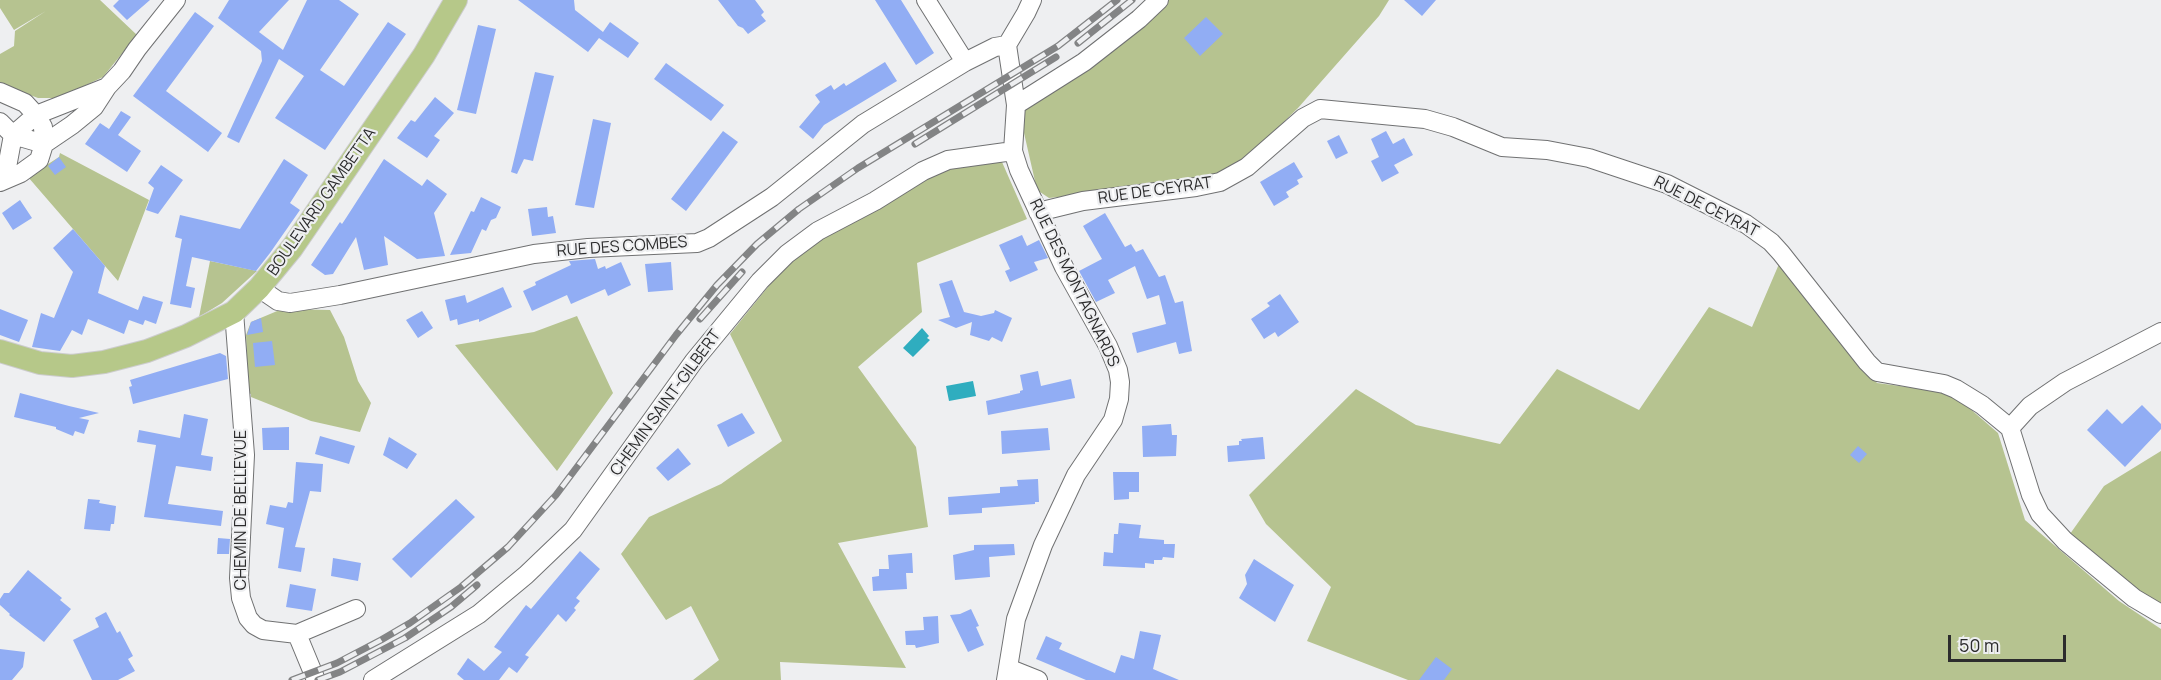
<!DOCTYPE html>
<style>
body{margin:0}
#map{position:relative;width:2161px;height:680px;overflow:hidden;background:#eeeff1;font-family:Manrope,sans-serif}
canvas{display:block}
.scale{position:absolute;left:1948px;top:635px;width:118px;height:27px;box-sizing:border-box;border:3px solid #2c2c2d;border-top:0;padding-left:8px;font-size:18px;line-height:21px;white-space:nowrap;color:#2c2c2d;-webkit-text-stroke:4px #eeeff1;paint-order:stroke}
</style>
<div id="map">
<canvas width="2161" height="680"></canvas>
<div class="scale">50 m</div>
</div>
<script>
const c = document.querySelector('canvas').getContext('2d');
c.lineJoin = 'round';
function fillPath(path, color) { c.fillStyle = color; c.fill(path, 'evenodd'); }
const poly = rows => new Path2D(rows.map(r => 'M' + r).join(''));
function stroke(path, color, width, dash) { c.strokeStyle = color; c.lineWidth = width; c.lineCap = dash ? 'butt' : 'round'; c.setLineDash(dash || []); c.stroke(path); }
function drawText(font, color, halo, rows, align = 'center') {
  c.font = font + ' Manrope,sans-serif'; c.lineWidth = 4.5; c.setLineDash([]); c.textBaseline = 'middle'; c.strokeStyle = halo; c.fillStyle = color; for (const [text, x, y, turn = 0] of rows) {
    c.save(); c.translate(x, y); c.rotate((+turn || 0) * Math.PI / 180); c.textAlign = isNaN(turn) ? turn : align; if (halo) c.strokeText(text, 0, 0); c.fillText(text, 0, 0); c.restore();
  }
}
fillPath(poly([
 [0,0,100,0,137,35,103,77,59,98,38,98,0,84,0,54,14,46,15,31,46,11,14,30,0,8],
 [1163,0,1389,0,1379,16,1298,108,1240,165,1213,178,1157,187,1049,198,1037,190,1019,111],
 [60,153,149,200,118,281,28,177,59,157],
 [1002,162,1027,219,917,263,922,312,858,367,916,447,928,527,838,543,906,668,780,662,781,680,693,680,719,660,691,606,666,620,621,554,649,517,721,484,782,441,730,334,792,257,913,184,952,166],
 [210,261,257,271,222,303,199,317],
 [1779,264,1877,383,1952,393,1998,433,2025,520,2119,601,2161,629,2161,680,1408,680,1307,641,1331,587,1266,524,1249,495,1356,389,1416,425,1500,444,1557,369,1639,410,1709,307,1752,327],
 [282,309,330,310,344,337,358,381,371,403,360,432,311,421,251,397,251,394,248,393,246,335,251,322],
 [577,316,613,393,557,471,455,345,534,332],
 [2161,451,2161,614,2065,541,2104,486]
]), '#b6c390');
fillPath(poly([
 [922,328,929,336,927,338,930,340,913,357,903,348],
 [973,381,976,396,949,401,946,386]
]), '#2fadbf');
fillPath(poly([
 [119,0,150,0,127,20,113,6],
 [229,0,289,0,259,32,283,50,307,0,339,0,359,14,320,70,344,86,388,22,406,34,325,150,275,118,304,76,279,59,239,143,227,137,262,61,261,51,218,18],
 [518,0,574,0,575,10,603,32,610,22,639,43,628,58,599,38,588,52],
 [718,0,755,0,764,12,761,15,766,21,748,34,743,28,738,26],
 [875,0,901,0,934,53,916,65],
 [1404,0,1436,0,1422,16],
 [195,12,214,26,166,91,222,133,208,152,133,96],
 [1206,17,1223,34,1200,56,1184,38],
 [478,25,496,29,476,114,457,110],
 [885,62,897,81,824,125,813,139,799,127,820,102,815,95,831,85,834,90,844,83,846,86],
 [666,63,724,105,711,121,654,79],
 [535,72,554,76,533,161,524,159,517,174,511,172],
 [435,97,454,113,434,136,440,140,427,158,397,138,411,120,415,122],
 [121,111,131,117,118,135,141,151,127,172,85,144,100,123,109,129],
 [593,119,611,123,594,208,575,205],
 [723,131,738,142,686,211,671,199],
 [1386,131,1393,144,1404,138,1413,155,1394,165,1399,173,1382,182,1371,161,1379,157,1371,139],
 [1339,135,1348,153,1336,159,1327,141],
 [59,157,66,167,55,175,48,166],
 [284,159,308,175,290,203,300,210,270,253,256,271,192,257,186,286,195,288,191,308,170,304,182,239,175,237,180,215,240,229],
 [384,159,422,186,427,179,447,194,434,213,445,256,417,259,384,236,388,265,364,270,356,237,333,274,325,275,311,265,340,222,342,224,346,218],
 [1294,162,1303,177,1297,180,1299,184,1286,192,1289,197,1274,206,1260,182],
 [161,165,183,180,158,214,146,210,154,188,148,183],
 [481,197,501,207,496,218,491,220,486,231,482,229,471,253,450,255,471,211,474,212],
 [20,200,32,218,13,230,2,213],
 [547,207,548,217,553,216,556,233,532,236,528,209],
 [1105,213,1125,247,1131,244,1136,252,1143,249,1159,277,1165,275,1175,303,1183,301,1192,351,1179,354,1176,342,1137,353,1132,333,1166,324,1159,295,1147,299,1135,266,1108,280,1115,293,1096,302,1079,271,1102,259,1083,226],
 [73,229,105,266,98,293,138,310,143,296,163,302,156,324,145,320,143,325,129,320,124,334,88,319,82,335,72,330,60,351,32,347,41,313,54,318,73,272,53,248],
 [1022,235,1027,246,1039,240,1048,258,1034,262,1038,270,1010,282,1005,271,1010,269,999,245],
 [595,259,598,269,605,266,606,269,621,262,631,285,608,296,605,289,571,304,567,295,532,311,523,291,536,285,535,282,571,265,569,261],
 [671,262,673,290,648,292,645,264],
 [952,280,964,312,981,316,994,313,995,310,1012,318,1002,342,992,337,989,341,970,335,972,322,956,328,938,320,950,317,939,284],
 [503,287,512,307,479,322,479,319,458,325,457,319,450,321,445,300,465,295,467,303],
 [1280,294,1299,322,1278,337,1275,332,1264,339,1251,319,1270,306,1267,303],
 [0,309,28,320,19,342,0,335],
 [422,311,433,328,418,338,406,320],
 [261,318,263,332,247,335,251,322],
 [272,341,275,365,255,367,253,343],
 [220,353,226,356,228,379,133,404,129,387,132,386,130,380],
 [1038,371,1041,386,1071,379,1075,398,988,415,986,401,1020,393,1020,391,1023,390,1020,375],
 [20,393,69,406,99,413,79,418,89,420,84,434,75,431,73,436,56,429,56,427,14,417],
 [2142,405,2161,424,2161,429,2125,467,2087,430,2107,409,2122,424],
 [742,413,755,433,728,447,717,425],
 [184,414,208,419,201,455,213,457,211,471,176,466,168,504,223,511,221,526,144,517,156,445,137,442,139,430,180,438],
 [1171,424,1172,435,1177,435,1176,456,1143,457,1142,426],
 [289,427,289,450,263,450,262,428],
 [1048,428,1050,450,1002,454,1001,431],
 [320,436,355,446,349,464,315,454],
 [389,437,417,454,407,469,383,455],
 [1263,437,1265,459,1228,462,1227,446,1239,445,1239,441,1242,441,1241,439],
 [1858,446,1867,454,1859,463,1850,455],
 [678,448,691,464,668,481,656,468],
 [296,462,323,464,321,492,310,491,295,547,305,548,301,572,278,568,284,528,266,524,270,505,286,508,288,502,293,503],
 [1113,472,1139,472,1139,492,1129,492,1129,499,1114,500],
 [1038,479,1039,502,1035,502,1035,504,982,508,982,513,949,515,948,497,1000,493,1000,487,1018,486,1017,480],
 [88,499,100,500,99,503,116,506,114,524,111,524,110,531,84,529],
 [456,499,475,517,411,578,392,559],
 [1119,523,1141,525,1139,538,1164,540,1164,544,1175,544,1174,558,1163,557,1162,560,1154,560,1154,564,1145,563,1145,568,1103,566,1104,552,1113,553,1114,534,1118,534],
 [218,538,230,539,229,554,217,554],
 [1014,544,1015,555,989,557,990,577,955,580,953,555,974,550,974,545],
 [580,551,600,569,576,598,580,601,574,608,576,610,566,622,558,614,525,655,529,657,517,673,509,667,499,680,464,680,457,674,468,658,484,671,502,652,494,647,526,605,531,609],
 [912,553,913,573,906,573,907,589,873,591,872,577,879,576,879,569,889,569,888,555],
 [333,558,361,563,358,581,331,576],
 [1254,559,1294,585,1275,622,1239,598,1247,584,1245,575],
 [28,570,62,598,60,600,71,609,44,642,9,615,10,614,0,605,0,599,4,593,9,593],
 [290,584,316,589,312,611,286,607],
 [971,609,979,626,976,627,984,645,968,652,950,615,960,614],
 [106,612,117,633,120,631,133,656,128,659,135,671,118,680,92,680,73,640,99,627,95,618],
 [938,616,939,643,916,648,915,645,906,645,905,631,924,630,923,617],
 [1140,631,1161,635,1153,669,1179,680,1086,680,1036,659,1046,636,1062,643,1059,649,1115,673,1121,655,1134,659],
 [0,649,25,652,23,667,12,680,0,680],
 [1436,657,1452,669,1444,680,1419,680]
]), '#91adf4');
const minor = poly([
 [926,0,965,62],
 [1007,45,1026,13,1032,0],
 [0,92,25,103,36,115,107,87],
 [1016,105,1084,62,1139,19,1159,0],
 [0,122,13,135,44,144,72,125,94,107,107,87,122,71,137,49,176,0],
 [0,182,21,173,39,160,44,144,43,127,36,115,13,135,5,178],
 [1038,212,1083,201,1196,187,1220,182,1247,167,1303,118,1320,109,1425,119,1453,127,1502,147,1547,150,1589,158,1667,184,1746,224,1771,242,1781,253,1867,362,1877,372,1944,384,1956,389,1982,405,2010,428],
 [259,288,278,301,290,303,340,295,534,254,588,248,697,243,709,238,772,197,863,124,965,62,995,47,1007,45],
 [234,312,245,455,239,578,241,598,248,618,254,625,263,630,297,634,356,609],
 [2010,428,2031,495,2040,514,2065,541,2134,598,2161,614],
 [2010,428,2030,406,2065,382,2161,332],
 [297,634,316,680],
 [1008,668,1038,680],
 [373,680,479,614,526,575,573,530,694,361,760,281,787,254,818,231,875,201,923,171,948,160,1013,151],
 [1006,680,1016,619,1043,545,1076,475,1113,420,1119,399,1120,382,1118,370,1108,346,1064,267,1019,170,1013,151,1016,105,1007,45]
]);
const major = poly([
 [0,351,40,363,72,366,104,362,147,351,186,336,234,312,259,288,292,248,424,55,456,0]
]);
stroke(minor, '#707172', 20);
stroke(major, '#cccccd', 24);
stroke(minor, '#fff', 18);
stroke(major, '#b6c889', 22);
const rail = poly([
 [1078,43,1132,0],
 [915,144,1056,57],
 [700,319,742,272],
 [292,680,337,663,381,640,410,623,461,587,508,547,556,495,676,335,717,285,757,244,799,209,858,168,1058,46,1117,0],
 [318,680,340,672,405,638,451,607,477,585]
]);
stroke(rail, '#838485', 7);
stroke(rail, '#eeeff1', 4.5, [14]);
drawText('16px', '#2c2c2d', '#eeeff1', [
 ["RUE DE CEYRAT",1155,191,-8],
 ["BOULEVARD GAMBETTA",322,202,-55],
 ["RUE DE CEYRAT",1706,207,27],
 ["RUE DES COMBES",622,247,-4],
 ["RUE DES MONTAGNARDS",1074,283,64],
 ["CHEMIN SAINT-GILBERT",666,403,-54],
 ["CHEMIN DE BELLEVUE",242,510,-90]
]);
</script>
